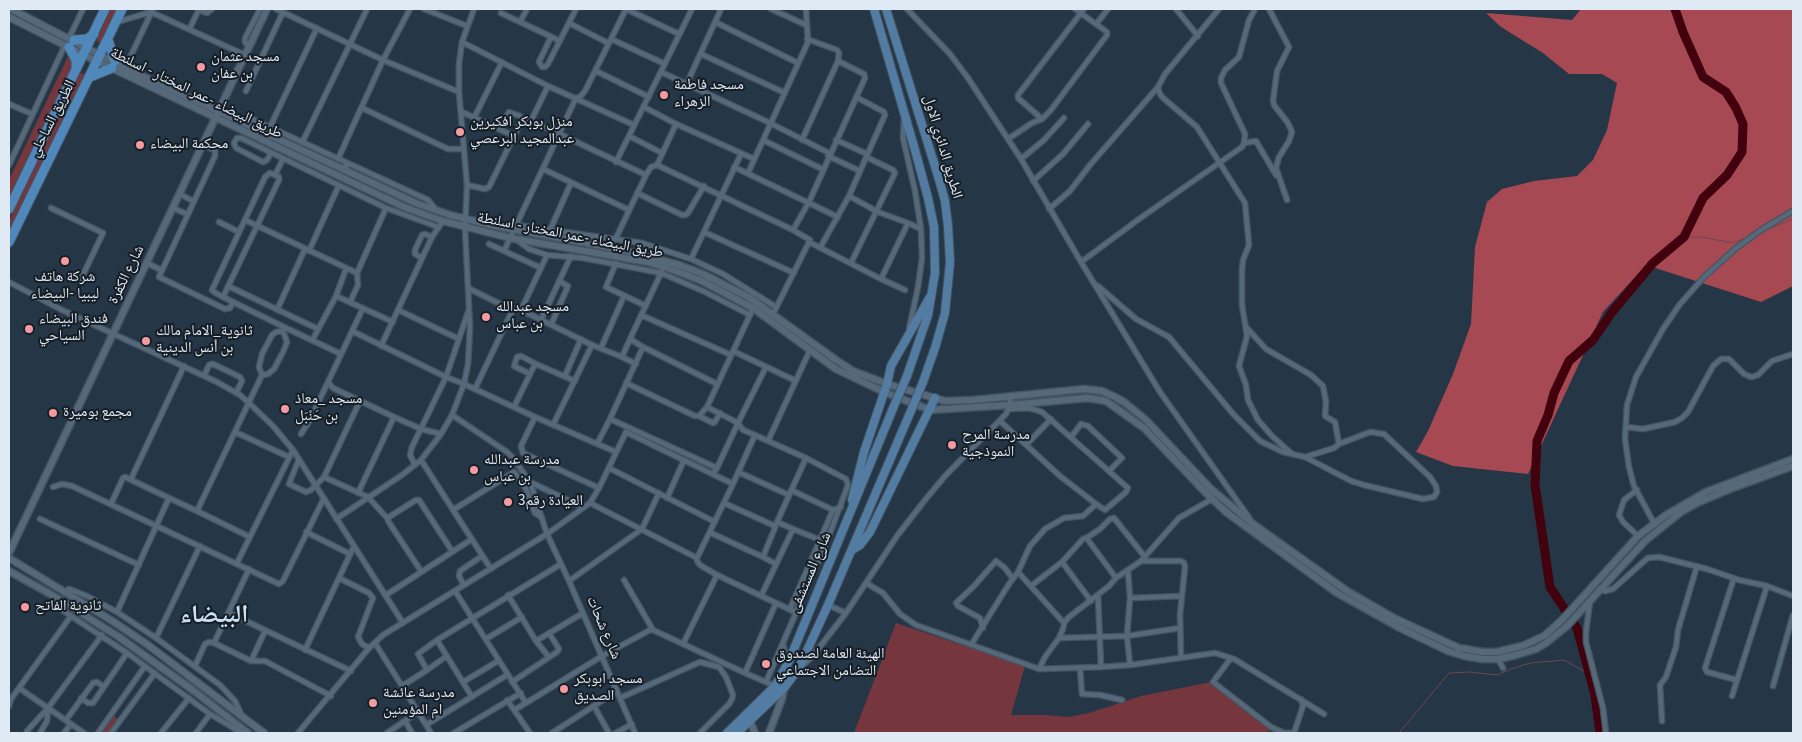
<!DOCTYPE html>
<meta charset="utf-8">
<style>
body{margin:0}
#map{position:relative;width:1802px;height:742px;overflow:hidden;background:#253647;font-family:"Source Sans 3",sans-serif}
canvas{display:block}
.frame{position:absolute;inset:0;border:10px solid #e0eaf5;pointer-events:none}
</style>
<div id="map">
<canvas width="1802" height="742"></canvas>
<div class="frame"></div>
</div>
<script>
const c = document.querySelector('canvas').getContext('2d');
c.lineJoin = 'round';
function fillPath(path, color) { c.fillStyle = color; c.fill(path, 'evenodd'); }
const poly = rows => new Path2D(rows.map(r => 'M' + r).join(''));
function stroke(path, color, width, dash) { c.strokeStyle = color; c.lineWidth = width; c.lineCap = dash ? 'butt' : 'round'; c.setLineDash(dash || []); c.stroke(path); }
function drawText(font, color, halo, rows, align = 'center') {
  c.font = font + ' "Source Sans 3","Noto Naskh Arabic",sans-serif'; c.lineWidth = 4; c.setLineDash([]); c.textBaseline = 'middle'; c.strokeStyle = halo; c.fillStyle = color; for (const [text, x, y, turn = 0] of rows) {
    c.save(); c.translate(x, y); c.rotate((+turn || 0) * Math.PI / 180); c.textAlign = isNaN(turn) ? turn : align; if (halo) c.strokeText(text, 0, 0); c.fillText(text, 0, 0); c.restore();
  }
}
fillPath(poly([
 [111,9,117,9,101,42,96,41],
 [70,52,73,66,9,200,9,180],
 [80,73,86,74,9,236,9,221],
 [896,623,1025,666,1011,715,1045,715,1068,717,1089,713,1141,696,1211,682,1270,730,1267,733,854,733],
 [114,716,119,720,110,733,102,733]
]), '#76363d');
fillPath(poly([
 [1581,9,1793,9,1793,286,1761,302,1646,265,1603,312,1528,474,1453,466,1416,452,1428,431,1453,374,1471,324,1475,247,1487,202,1502,189,1534,181,1577,176,1593,160,1607,130,1617,83,1602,74,1569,74,1543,53,1501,27,1486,13,1572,20]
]), '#a64953');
stroke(poly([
 [1764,231,1793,219],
 [1684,237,1701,237,1733,243,1746,238],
 [1399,733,1449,673,1470,672,1497,675,1511,669,1530,663,1564,660,1589,674]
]), '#714654', 1);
stroke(poly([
 [1600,733,1595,695,1577,628,1550,587,1535,485,1537,441,1548,415,1554,393,1569,361,1593,340,1612,312,1653,263,1684,237,1703,198,1727,175,1742,152,1743,124,1736,108,1726,92,1703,77,1683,32,1675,9]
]), '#42000f', 9);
const street = poly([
 [276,9,383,60,459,92],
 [424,9,467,26],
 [626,9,679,34],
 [771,9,806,25],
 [907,9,950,54,968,78,1021,159,1081,262,1160,392,1250,519],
 [1176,9,1198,36],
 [1219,9,1165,74,1158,87,1159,92,1162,97,1197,127,1245,203,1249,245,1243,260,1242,270,1242,305,1247,336,1239,366,1246,385,1248,400,1258,420,1272,436,1292,454],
 [1269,9,1289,47,1277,71,1273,101,1274,105,1288,123,1292,132,1289,141,1279,157,1276,168,1287,200],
 [199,10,207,13,212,9],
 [501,13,560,41],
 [117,22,151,12,245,55],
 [520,22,527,9],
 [715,22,798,63],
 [569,23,608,43],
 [1097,23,1108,9],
 [190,28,199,9],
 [551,37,539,62,542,67,545,67,548,64,576,9],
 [69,38,83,9],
 [611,39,665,64],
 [462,42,548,86,634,125],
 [249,47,245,42,245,38,260,9],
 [701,54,785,93],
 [125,68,153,9],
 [596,71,649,97],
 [661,72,770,123,829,153],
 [687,83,721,9],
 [246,91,283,12],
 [9,104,32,114],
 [644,107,676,124,754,159],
 [362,108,448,149,463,149],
 [462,112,514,136],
 [474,118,502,62],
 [904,119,903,138,915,191,921,229,922,258,918,287,909,329],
 [1042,119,1018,98,1018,95,1084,9],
 [522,120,528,119,646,175],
 [531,121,548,86],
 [241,122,248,118,252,119,428,200,436,210],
 [270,127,317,28],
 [499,129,509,112,520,116,522,120],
 [629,136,662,153],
 [1008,139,1032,123,1042,119,1051,110,1107,35,1107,32,1075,9],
 [763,140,822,169],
 [802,140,838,61],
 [836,140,867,154],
 [302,143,367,9],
 [1244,143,1256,141,1276,175],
 [202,145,215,150,215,156,159,277,225,309,230,308,233,302],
 [271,153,267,160,263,162,236,148,234,143,237,138,241,138,386,208,438,227],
 [828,156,860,171],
 [338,159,383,60,410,9],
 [1021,159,1044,140,1064,118],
 [616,162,692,9],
 [9,165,65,45],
 [657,165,676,124],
 [734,167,838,217],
 [543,169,629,210],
 [748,173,808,42,806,9],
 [275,175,283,159],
 [1033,181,1063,154,1088,124],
 [467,185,485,189,489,187,522,120],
 [637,193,682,215,685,215,688,213,704,186],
 [180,194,193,201],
 [849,196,878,212,908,223],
 [51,208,103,233,80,281],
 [173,208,187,214],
 [1049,209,1070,191,1090,165,1158,87],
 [245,220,357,273],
 [219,222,239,232],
 [516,225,642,243,691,259,723,274,776,307],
 [550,230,571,183],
 [704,232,794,273],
 [616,238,646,175,651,167,657,165,793,230],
 [517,240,529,249,547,255,583,258,661,273,703,291,750,315,753,308],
 [809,242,881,279,908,223,921,229],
 [489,244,541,268],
 [820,248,849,196,885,115,884,112,856,97],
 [309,251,339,185],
 [504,251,576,98,580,97,585,91,626,9],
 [422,258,415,254,415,250,422,235,425,234,432,237],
 [691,259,741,154],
 [1081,262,1139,219,1242,147,1244,143,1245,134,1221,83,1221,78,1225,70,1239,57,1249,20,1255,9],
 [147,263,161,270],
 [616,263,606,287,646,306],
 [851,263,895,173,893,170,866,157],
 [881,279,905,290],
 [9,282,62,310,217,382,240,395,249,403,273,426,293,450,403,623],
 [228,286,318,329],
 [1098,286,1136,319,1169,337,1234,415,1260,441,1283,452,1305,457,1351,481,1364,485,1423,499,1434,497,1437,492,1436,486,1430,477,1384,434,1370,432,1339,444],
 [468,288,512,310],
 [336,296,393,322],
 [223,297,279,180,279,177,275,175,270,173,265,177,212,290,214,292,223,297,233,302,284,327,341,354],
 [350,302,358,285,357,273,386,208],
 [277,310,305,249],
 [398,310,459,339],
 [521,310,547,255],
 [773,314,810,240,793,230,809,202,865,78,864,74,838,61,839,53,837,50,807,39],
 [641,315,731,355],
 [541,320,571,256],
 [551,325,568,286,559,281],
 [1247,328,1266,349,1311,375,1323,386,1326,402,1325,416,1335,422,1339,444,1334,448,1305,457],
 [352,331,446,377,464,384,535,417,616,452],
 [313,339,336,296,346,269],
 [630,339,622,357,636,364],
 [381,346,432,237,443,221],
 [643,347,717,384],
 [601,348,624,296],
 [733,351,796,381],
 [530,374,514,366,517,357,521,356,536,364],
 [262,375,259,367,262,354,272,335,276,332,283,331],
 [204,376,209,365,213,364,240,377,242,381,236,393],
 [565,376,581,339],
 [328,382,333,388,394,417,421,429,441,434],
 [626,383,695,416,699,416,707,407,750,315],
 [475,389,513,309,517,308,592,345],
 [514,407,533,368,536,364,575,381],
 [707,407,738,423,766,367],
 [452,415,507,452,513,458,530,482,547,534,569,581,635,733],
 [699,416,713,423,715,422,720,413],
 [535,417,521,446,523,453,599,488],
 [610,419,643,347,630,339,662,271],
 [1000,421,1060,476,1096,504],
 [553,425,592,345,622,357],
 [1626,427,1643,429,1675,422,1682,418,1688,412,1713,366,1721,359,1729,359,1744,374,1751,377,1758,375,1772,361,1793,354],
 [235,432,289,457],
 [301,434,310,420,363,308],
 [1071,437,1081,424,1088,426,1122,458,1109,471],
 [597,444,610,419,717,468,713,474],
 [1027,444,1051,419],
 [299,459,289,484,306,492,311,490,324,477,360,401],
 [421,460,491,569],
 [415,465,410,455,412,447,446,377,468,312],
 [609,468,715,522],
 [717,468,738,423,743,430,755,435],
 [738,472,789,495],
 [324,477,368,497,388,519],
 [131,479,184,366],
 [530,482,582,507],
 [53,487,62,484,72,486,279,584,283,581,324,498],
 [791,490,833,510],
 [1637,490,1624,500,1619,515,1623,522,1638,536],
 [358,493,394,417],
 [667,498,684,460],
 [590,503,697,558,697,561,700,565,717,575],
 [724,503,775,526],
 [111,504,123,478,125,477,169,498],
 [453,510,514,472,526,489,535,513,542,518],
 [197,511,250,537],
 [40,519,139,565],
 [336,519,402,475,421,460,441,434,452,415,464,384,468,364,470,328,465,228,467,185,459,92,459,64,462,42,474,9],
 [776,525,763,557,776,564],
 [1655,525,1634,486,1629,467,1625,439,1627,405,1636,377,1663,329,1680,304,1704,277,1735,249,1761,230,1793,211],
 [793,529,820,540],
 [306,532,350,554],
 [711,533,763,557],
 [1088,537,1100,529,1110,519,1114,518,1145,557],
 [697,558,733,484],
 [1141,561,1181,561,1184,563,1185,567,1180,614,1181,657],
 [1062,562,1091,601],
 [237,563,293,450],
 [421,571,388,521,389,517,416,500,419,500,452,551],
 [1128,571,1130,598,1127,636,1130,665],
 [1018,572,1064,623],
 [339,578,369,593,373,598,358,637,362,644,369,648],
 [1734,578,1705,668,1707,672,1737,680],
 [624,580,653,630],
 [569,581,642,529,659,493],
 [866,583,883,593,900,614,916,625,1039,669,1101,667,1130,665,1215,653,1234,659,1324,714],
 [464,585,459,576,460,571,482,556],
 [1031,586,1062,562,1083,539,1088,537,1088,540,1116,578],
 [1599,589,1605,591,1613,589,1642,563,1648,558,1659,557,1707,569,1739,580,1767,586,1793,596],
 [66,591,69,589,87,596,117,612,156,638,220,685,235,701,241,714],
 [455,591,526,703,602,656,650,630,653,630,683,644,717,575,795,612],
 [386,595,472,539],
 [508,595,536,641,549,657],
 [1098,595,1101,667],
 [53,596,58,607,71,616,127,653,210,714,242,733],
 [761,596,793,529,777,522,806,458],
 [1130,598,1182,596],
 [1590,601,1586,632,1586,642,1603,708,1606,733],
 [828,605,846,613],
 [790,609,833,510,841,507],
 [117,612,169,498,197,511,262,375,268,374,274,369,283,352,287,342,283,331,284,327],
 [229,613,351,671],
 [983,628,980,618,958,606,956,603,974,586,996,561,1005,568,1013,579],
 [156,638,200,546],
 [1059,638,1127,636,1180,628],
 [486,639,522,617],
 [437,640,472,697],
 [536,641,583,613],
 [214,643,251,661,265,661,331,696],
 [375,643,402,686,427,670],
 [683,644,745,673,775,686],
 [783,644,785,653,789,661],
 [971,645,1009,584,1018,572,1030,546,1045,529,1064,518,1083,516,1096,504,1105,510,1126,492,1128,488,1042,412,1029,408,1009,409],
 [305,650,354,546],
 [447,656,427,670,418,654,437,640,561,564],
 [1231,658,1213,682,1271,727,1284,733,1294,733],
 [1498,659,1503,668],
 [251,661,265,631],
 [195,666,205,644,209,642,214,643,249,569],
 [801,667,812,657,846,613,897,536,925,500,945,476,1006,414,1010,405,1011,395],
 [1080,668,1082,694,1100,695,1122,700],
 [1039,669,1045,657,1059,638,1063,629,1064,623,1069,617,1109,586,1116,578,1141,561,1179,518,1212,499],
 [745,673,776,603],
 [463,682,498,661],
 [512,682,557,652,559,649,549,633],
 [766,682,827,541,848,485,846,479,806,458,768,441],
 [402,686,431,733],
 [1773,686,1793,615],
 [19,688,84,733],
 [1732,696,1767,586],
 [81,698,88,703,93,703,127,653],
 [620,698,700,662,719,667,726,677,733,695,732,699,729,704,700,733],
 [507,700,514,710,526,703],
 [9,706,11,699,71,616],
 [594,706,609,733],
 [514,710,530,733],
 [66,720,93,683,97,682,104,687],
 [405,721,412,733],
 [1662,721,1660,685,1666,677,1676,647,1678,630,1697,566],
 [426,725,507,675],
 [27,733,27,731,48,708,102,635],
 [40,733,47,721,48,708],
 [64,733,71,724],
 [98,733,145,666],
 [111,733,155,673],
 [161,733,189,698],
 [196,733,210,714],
 [298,733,369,648,383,635,547,534,590,503,599,488,626,432,733,484,755,435,768,441,810,350],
 [387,733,418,712],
 [454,733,521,693],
 [552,733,617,691],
 [616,733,632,724],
 [1294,733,1303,706,1301,699]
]);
const secondary = poly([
 [11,9,125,68,418,204,450,215,491,225,623,250,679,265,703,274,750,298,836,360,853,371,887,384,945,401,974,400,1084,389,1102,391,1113,396,1124,402,1146,420,1211,489,1253,524,1347,591,1394,618,1459,648,1483,652,1497,652,1522,646,1544,636,1562,620,1638,536,1666,515,1706,492,1793,459],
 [9,17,84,55,404,207,443,221,510,238,648,262,679,272,702,281,753,308,836,369,884,392,930,410,1010,405,1087,398,1106,401,1144,428,1204,491,1226,512,1337,593,1400,628,1448,651,1464,656,1482,659,1498,659,1516,655,1536,649,1546,643,1567,626,1645,541,1681,512,1699,502,1730,489,1793,466],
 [344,170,347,164],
 [9,553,267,9],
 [9,558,114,622,148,645,264,733],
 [9,571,52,595,119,637,194,691,248,733],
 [750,718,750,721,755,733],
 [769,733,782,699,784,688]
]);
const primary = poly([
 [874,9,915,150,928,198,934,227,935,273,928,315,907,376],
 [886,9,938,176,945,201,948,226,950,262,945,313,935,348,923,382],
 [852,500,864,452,887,384,891,366,930,297],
 [852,550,860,545,870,532,935,398],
 [727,733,775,686,789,661,894,406],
 [737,733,784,688,799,668,828,605,910,413]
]);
const highway = poly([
 [74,40,87,39,94,34],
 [108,40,115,61],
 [69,47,76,60,76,70],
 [90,77,112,68],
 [9,209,105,9],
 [9,242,122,9]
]);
stroke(street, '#445361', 7);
stroke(secondary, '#445361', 9);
stroke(primary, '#445361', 10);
stroke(highway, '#445361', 11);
stroke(street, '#56697b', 4.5);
stroke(secondary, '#56697b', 6);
stroke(primary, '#527ca2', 8);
stroke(highway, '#5088bc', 9);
const primaryBridge = poly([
 [894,406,907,376],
 [910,413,923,382]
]);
stroke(primaryBridge, '#445361', 10, []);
stroke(primaryBridge, '#527ca2', 8);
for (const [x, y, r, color] of [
 [201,67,5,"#f49aa1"],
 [664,95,5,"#f49aa1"],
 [460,132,5,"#f49aa1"],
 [140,145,5,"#f49aa1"],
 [65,261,5,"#f49aa1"],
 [486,317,5,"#f49aa1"],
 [29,329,5,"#f49aa1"],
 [146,341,5,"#f49aa1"],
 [285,409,5,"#f49aa1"],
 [53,413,5,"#f49aa1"],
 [952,445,5,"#f49aa1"],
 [474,470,5,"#f49aa1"],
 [508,502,5,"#f49aa1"],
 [25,607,5,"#f49aa1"],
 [766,664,5,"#f49aa1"],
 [564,689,5,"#f49aa1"],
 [373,703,5,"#f49aa1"]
]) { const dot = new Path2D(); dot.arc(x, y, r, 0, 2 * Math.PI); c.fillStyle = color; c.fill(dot); stroke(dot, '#151d25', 2); }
drawText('15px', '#e0eaf5', '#151d25', [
 ["مسجد عثمان",211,58],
 ["بن عفان",211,75],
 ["مسجد فاطمة",674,86],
 ["الزهراء",674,103],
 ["منزل بوبكر افكيرين",470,123],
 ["عبدالمجيد البرعصي",470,140],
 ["محكمة البيضاء",150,145],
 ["شركة هاتف",65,278,"center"],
 ["ليبيا -البيضاء",65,295,"center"],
 ["مسجد عبدالله",496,308],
 ["بن عباس",496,325],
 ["فندق البيضاء",39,320],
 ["السياحي",39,337],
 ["ثانوية_الامام مالك",156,332],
 ["بن أنس الدينية",156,349],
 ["مسجد _معاذ",295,400],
 ["بن حَنْبَل",295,417],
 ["مجمع بوميرة",63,413],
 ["مدرسة المرح",962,436],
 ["النموذجية",962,453],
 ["مدرسة عبدالله",484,461],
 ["بن عباس",484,478],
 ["3العيادة رقم",518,502],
 ["ثانوية الفاتح",35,607],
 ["الهيئة العامة لصندوق",776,655],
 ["التضامن الاجتماعي",776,672],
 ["مسجد ابوبكر",574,680],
 ["الصديق",574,697],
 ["مدرسة عائشة",383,694],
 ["ام المؤمنين",383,711]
], 'left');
drawText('15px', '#e0eaf5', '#151d25', [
 ["طريق البيضاء -عمر المختار - اسلنطة",196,94,26],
 ["الطريق الساحلي",53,119,-63],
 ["الطريق الدائري الاول",942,147,74],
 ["طريق البيضاء -عمر المختار - اسلنطة",570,236,11],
 ["شارع الكفرة",127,275,-64],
 ["شارع المستشفى",811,573,-67],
 ["شارع شحات",603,628,67]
]);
drawText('bold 25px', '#cadff5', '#151d25', [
 ["البيضاء",214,617]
]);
</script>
